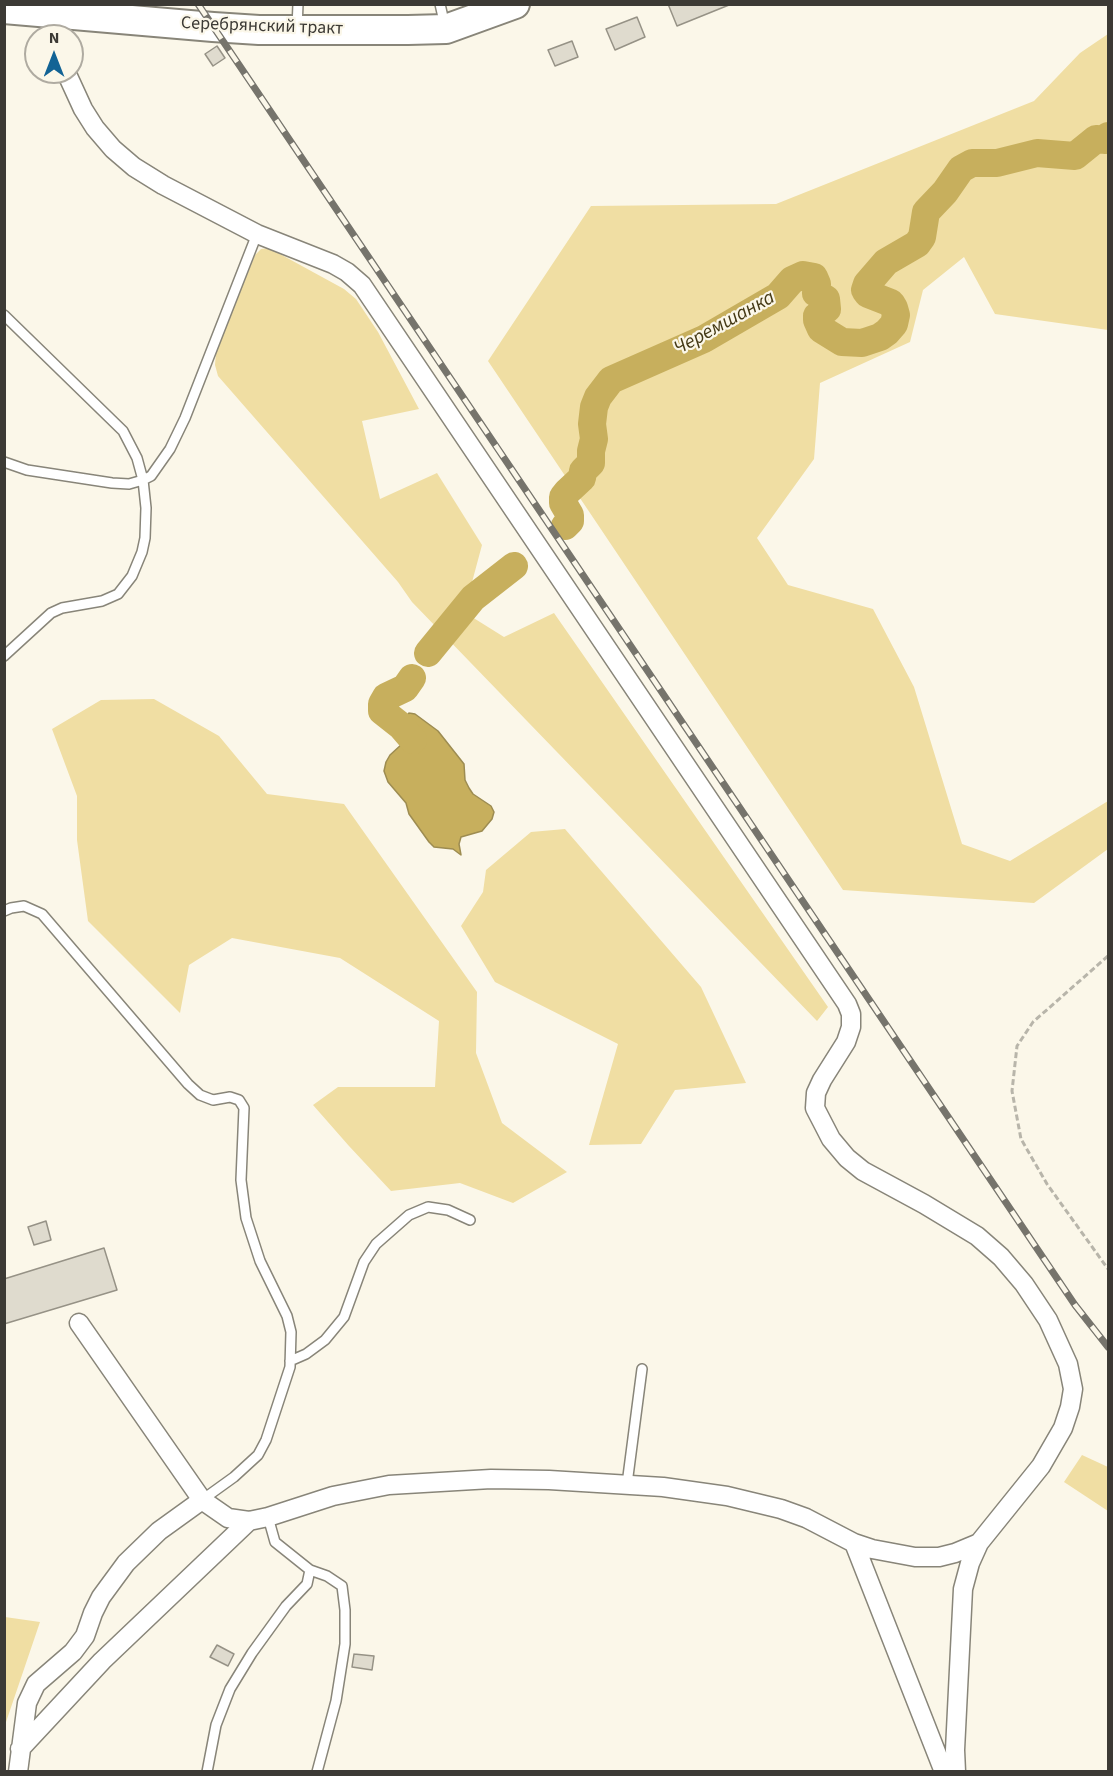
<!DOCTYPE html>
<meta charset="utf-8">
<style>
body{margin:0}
#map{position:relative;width:1113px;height:1776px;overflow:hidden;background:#fbf7e9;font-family:"Source Sans 3",sans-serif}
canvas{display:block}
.frame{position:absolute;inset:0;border:6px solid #3c3a35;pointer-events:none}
.north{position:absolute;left:24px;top:24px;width:60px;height:60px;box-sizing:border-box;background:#fbf7e9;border:2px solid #afaba1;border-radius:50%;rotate:0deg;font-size:16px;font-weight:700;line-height:24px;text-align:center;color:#3c3a35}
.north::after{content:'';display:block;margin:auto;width:21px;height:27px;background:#126395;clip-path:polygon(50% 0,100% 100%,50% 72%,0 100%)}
</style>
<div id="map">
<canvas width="1113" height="1776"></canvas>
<div class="frame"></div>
<div class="north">N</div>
</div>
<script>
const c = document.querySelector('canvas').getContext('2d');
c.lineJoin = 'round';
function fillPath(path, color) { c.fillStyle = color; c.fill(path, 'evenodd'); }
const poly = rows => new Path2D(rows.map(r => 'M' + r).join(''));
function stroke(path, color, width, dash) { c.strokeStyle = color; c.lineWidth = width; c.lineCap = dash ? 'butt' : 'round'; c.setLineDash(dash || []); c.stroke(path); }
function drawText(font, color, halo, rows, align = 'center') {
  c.font = font + ' "Source Sans 3",sans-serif'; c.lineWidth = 4.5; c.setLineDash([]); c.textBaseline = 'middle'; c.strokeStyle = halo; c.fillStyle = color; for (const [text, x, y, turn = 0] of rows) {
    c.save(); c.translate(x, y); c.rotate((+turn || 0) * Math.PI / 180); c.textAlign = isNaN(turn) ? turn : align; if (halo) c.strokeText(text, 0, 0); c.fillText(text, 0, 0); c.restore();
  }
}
fillPath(poly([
 [1108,34,1108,330,995,314,964,257,923,290,910,342,820,383,814,459,757,538,788,585,873,609,914,687,962,844,1010,861,1108,801,1108,849,1034,903,843,890,488,361,591,206,776,204,1034,101,1080,53],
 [269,248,344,289,356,299,378,332,419,409,362,421,380,499,437,473,482,545,464,612,504,637,554,613,828,1007,817,1021,412,602,398,582,218,376,215,365,216,352,255,255,261,249],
 [154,699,219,736,267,794,344,804,477,992,476,1053,502,1123,567,1172,513,1203,460,1183,391,1191,349,1146,313,1105,338,1087,435,1087,439,1021,340,958,232,938,189,965,180,1013,88,921,77,840,77,796,52,729,101,700],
 [565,829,701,987,746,1083,675,1090,641,1144,589,1145,618,1044,495,982,461,926,483,892,486,870,531,832],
 [1082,1455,1108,1467,1108,1511,1064,1482],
 [5,1617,40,1622,5,1725,4,1617]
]), '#f0dea3');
const water = poly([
 [409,713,415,714,438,731,464,764,465,780,469,788,473,794,491,806,494,812,492,819,482,831,461,837,459,844,461,855,453,849,434,847,429,842,409,814,406,803,388,782,384,771,386,762,390,755,402,744,399,729,409,713]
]);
fillPath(water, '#c7af5d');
stroke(water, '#9d8c51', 1.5);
stroke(poly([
 [565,526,570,521,570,515,563,503,563,497,567,492,582,478,583,471,591,463,591,451,594,439,592,424,594,407,598,397,611,380,704,339,778,296,792,280,803,275,814,277,817,284,816,293,826,299,827,309,817,316,817,320,821,329,842,342,862,343,880,337,887,332,894,324,896,315,894,308,891,303,868,294,865,290,867,284,886,262,917,244,922,237,926,212,945,192,961,169,972,163,997,163,1037,153,1075,156,1096,139,1106,140,1108,136],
 [428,653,473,598,514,566],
 [412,678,405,688,386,697,382,704,382,711,401,726,413,740]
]), '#c7af5d', 28);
const building = poly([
 [668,4,729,4,729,5,677,26,668,4],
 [637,17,645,37,615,50,606,29,637,17],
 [572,41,578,57,555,66,548,50,572,41],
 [217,46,225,58,213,66,205,54,217,46],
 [46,1221,51,1240,34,1245,28,1227,46,1221],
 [104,1248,117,1290,4,1324,4,1279,104,1248],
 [217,1645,234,1654,228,1666,210,1657,217,1645],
 [354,1654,374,1656,372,1670,352,1667,354,1654]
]);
fillPath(building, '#dfdbce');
stroke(building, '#969286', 1.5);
const lane = poly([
 [440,4,445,26],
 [297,28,298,4],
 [4,315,123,431,137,458,143,480,146,508,145,538,142,552,132,576,118,594,102,601,62,608,51,613,4,656],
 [4,462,27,470,112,483,129,484,143,480,151,476,170,449,185,418,257,234],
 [4,911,11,908,24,906,42,914,188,1084,200,1095,213,1100,230,1097,239,1100,244,1108,241,1180,246,1218,260,1261,287,1316,291,1332,290,1367,266,1440,258,1455,234,1477,202,1500],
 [290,1361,306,1354,325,1340,344,1317,364,1262,376,1244,409,1215,428,1207,448,1210,470,1220],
 [627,1484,642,1369],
 [310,1570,327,1576,342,1586,345,1610,345,1644,336,1701,317,1772],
 [207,1772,216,1725,230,1689,252,1653,286,1606,307,1584,310,1570,275,1542,268,1517]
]);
const street = poly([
 [57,15,58,36],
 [66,72,83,109,95,128,113,149,134,167,163,185,257,234,333,264,347,272,362,285,847,1004,851,1014,851,1027,846,1042,822,1080,816,1093,815,1108,831,1139,847,1158,863,1171,924,1204,977,1236,1001,1257,1024,1284,1048,1320,1068,1364,1073,1389,1070,1407,1063,1428,1041,1466,979,1543,970,1563,963,1589,955,1750,956,1772],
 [79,1323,202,1500,228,1518,249,1521,268,1517,333,1496,389,1485,491,1479,549,1480,663,1487,727,1496,781,1509,806,1518,854,1543,872,1549,915,1557,939,1557,955,1553,979,1543],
 [854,1543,944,1772],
 [20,1749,102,1661,249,1521],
 [18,1772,27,1703,36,1684,73,1652,85,1636,93,1613,101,1597,126,1563,159,1531,202,1500]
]);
const primary = poly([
 [4,9,213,27,259,30,408,30,446,29,515,4]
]);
stroke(lane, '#888579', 12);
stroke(street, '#888579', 21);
stroke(primary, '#888579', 32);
stroke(poly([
 [1108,956,1033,1022,1017,1046,1012,1091,1021,1139,1047,1184,1108,1269]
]), '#b8b5aa', 3, [6, 3]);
stroke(lane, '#fff', 9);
stroke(street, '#fff', 18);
stroke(primary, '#fff', 28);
const rail = poly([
 [198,4,1075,1305,1108,1347]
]);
stroke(rail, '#76746c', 7);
stroke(rail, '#fbf7e9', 4.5, [14]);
drawText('18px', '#3c3a35', '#fbf7e9', [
 ["Серебрянский тракт",262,27,2]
]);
drawText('italic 20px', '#443915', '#fbf7e9', [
 ["Черемшанка",725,324,-29]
]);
</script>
